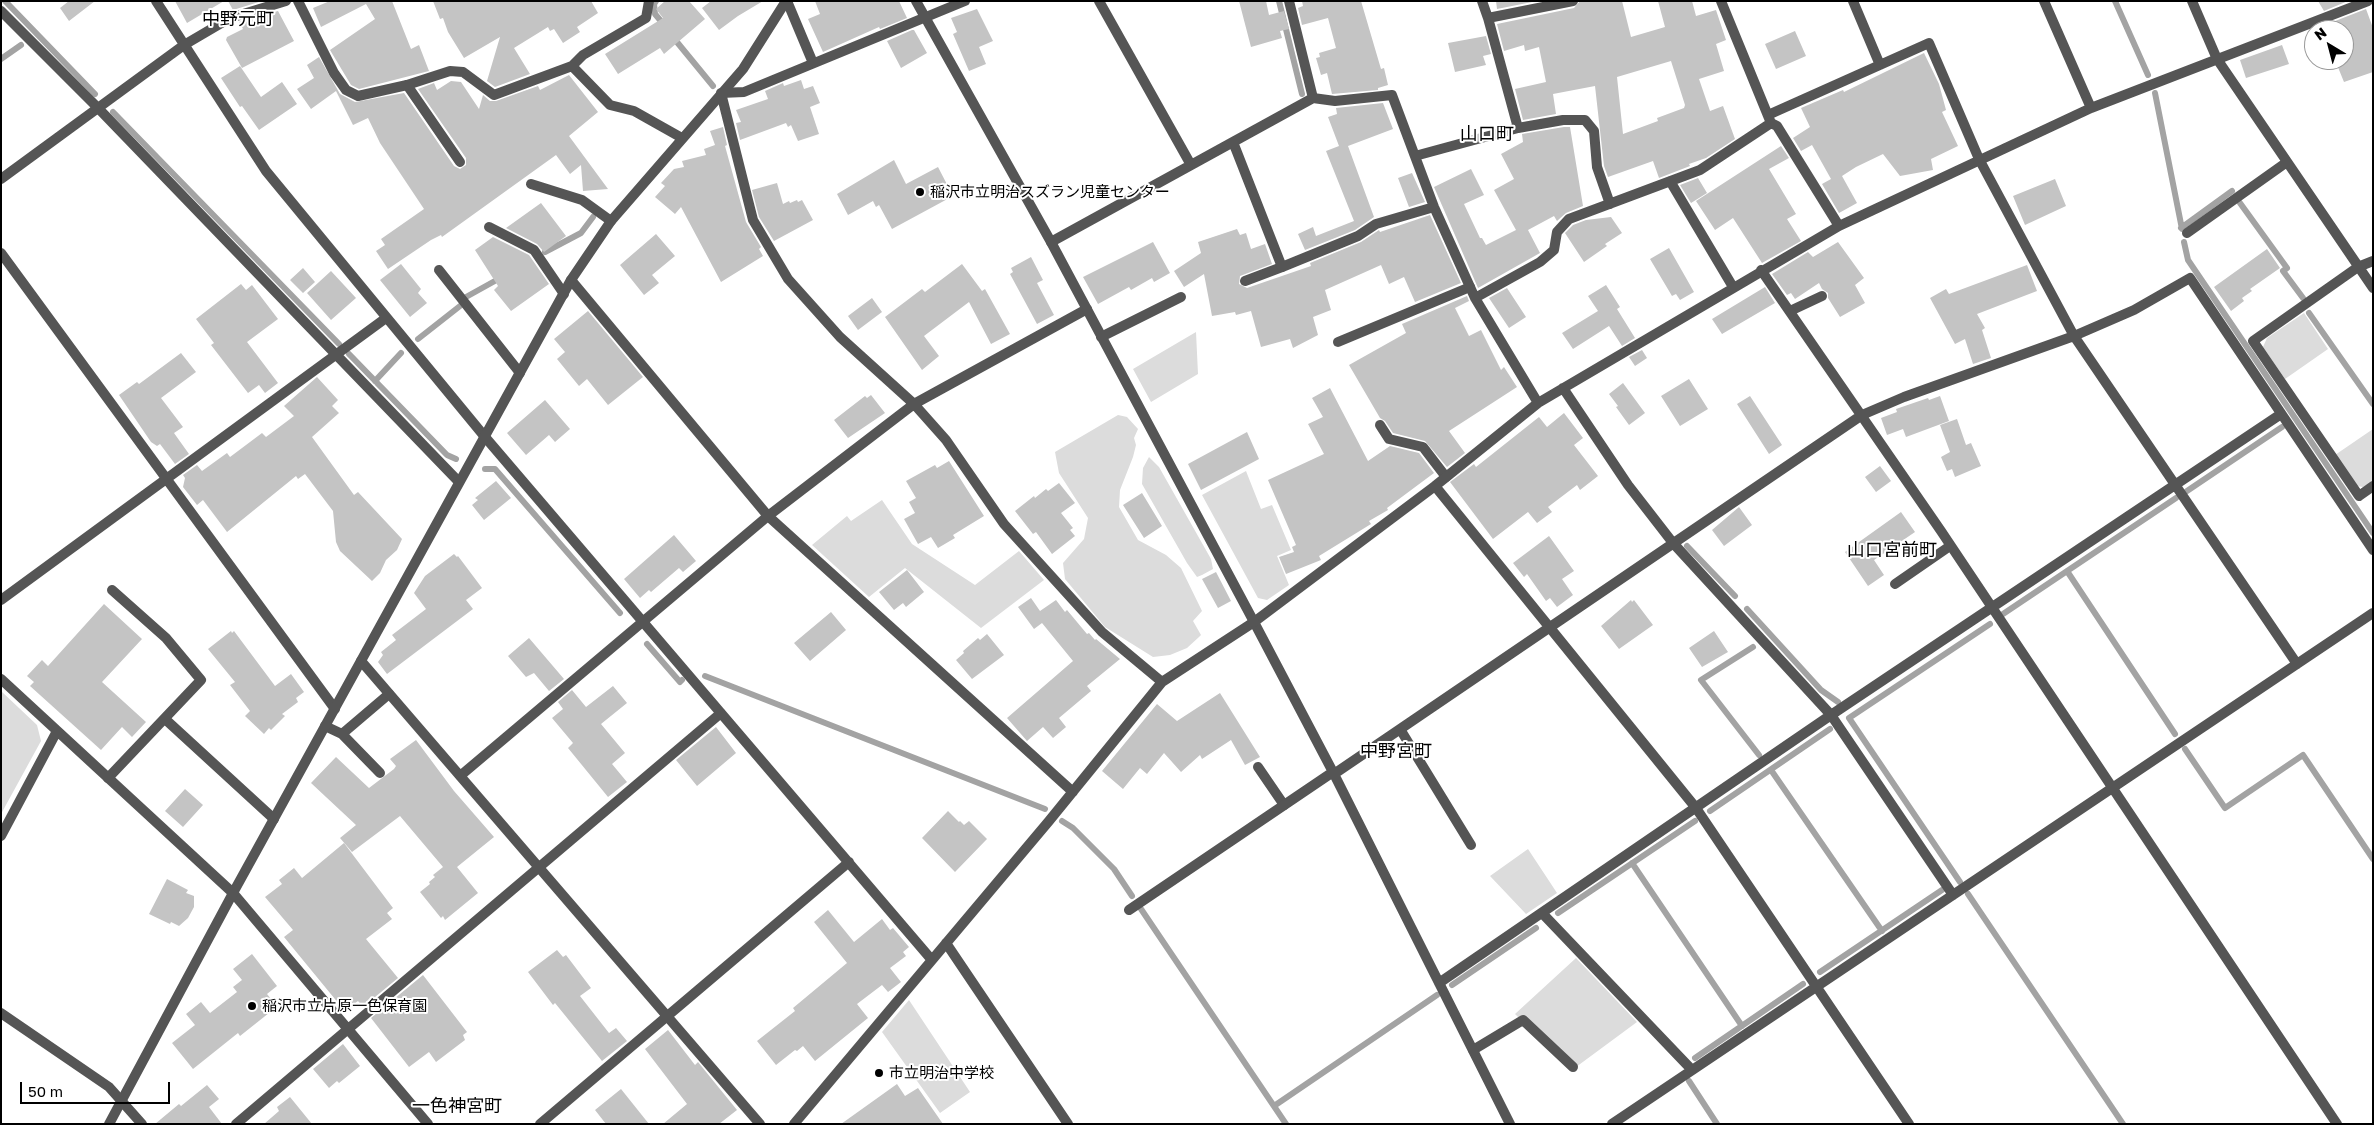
<!DOCTYPE html>
<meta charset="utf-8">
<style>
body{margin:0}
#map{position:relative;width:2374px;height:1125px;overflow:hidden;background:#fff;font-family:"Golos Text",sans-serif}
canvas{display:block}
.frame{position:absolute;inset:0;border:2px solid #000;pointer-events:none}
.north{position:absolute;left:2304px;top:20px;width:50px;height:50px;box-sizing:border-box;background:#fff;border:1px solid #999;border-radius:50%;rotate:323deg;font-size:14px;font-weight:700;line-height:20px;text-align:center;color:#000}
.north::after{content:'';display:block;margin:auto;width:18px;height:22px;background:#000;clip-path:polygon(50% 0,100% 100%,50% 72%,0 100%)}
.scale{position:absolute;left:20px;top:1082px;width:150px;height:22px;box-sizing:border-box;border:2px solid #000;border-top:0;padding-left:6px;font-size:15px;line-height:18px;white-space:nowrap;color:#000;-webkit-text-stroke:4px #fff;paint-order:stroke}
</style>
<div id="map">
<canvas width="2374" height="1125"></canvas>
<div class="frame"></div>
<div class="north">N</div>
<div class="scale">50 m</div>
</div>
<script>
const c = document.querySelector('canvas').getContext('2d');
c.lineJoin = 'round';
function fillPath(path, color) { c.fillStyle = color; c.fill(path, 'evenodd'); }
const poly = rows => new Path2D(rows.map(r => 'M' + r).join(''));
function stroke(path, color, width, dash) { c.strokeStyle = color; c.lineWidth = width; c.lineCap = dash ? 'butt' : 'round'; c.setLineDash(dash || []); c.stroke(path); }
function drawText(font, color, halo, rows, align = 'center') {
  c.font = font + ' "Golos Text","Noto Sans JP",sans-serif'; c.lineWidth = 4; c.setLineDash([]); c.textBaseline = 'middle'; c.strokeStyle = halo; c.fillStyle = color; for (const [text, x, y, turn = 0] of rows) {
    c.save(); c.translate(x, y); c.rotate((+turn || 0) * Math.PI / 180); c.textAlign = isNaN(turn) ? turn : align; if (halo) c.strokeText(text, 0, 0); c.fillText(text, 0, 0); c.restore();
  }
}
fillPath(poly([
 [2304,313,2328,349,2285,379,2263,347,2267,338],
 [1196,332,1198,374,1151,402,1133,369],
 [1118,415,1127,417,1138,429,1134,438,1136,445,1133,457,1120,490,1119,507,1138,540,1166,555,1181,568,1202,611,1193,621,1201,635,1199,637,1187,648,1170,655,1153,657,1105,627,1065,579,1063,563,1084,539,1088,518,1059,473,1055,452],
 [2373,429,2373,481,2363,487,2357,486,2335,455],
 [1149,457,1159,467,1211,559,1213,569,1202,575,1197,577,1187,563,1142,484,1143,468],
 [1246,471,1261,509,1272,505,1291,550,1277,556,1289,585,1267,600,1258,598,1202,495],
 [882,500,912,544,975,585,1019,551,1044,580,981,628,905,568,869,597,812,545,847,516,851,521],
 [1,691,37,725,41,741,1,814],
 [1528,849,1557,893,1526,914,1490,876],
 [1576,958,1637,1022,1572,1070,1515,1014],
 [909,1000,970,1092,940,1113,882,1032]
]), '#dcdcdc');
stroke(poly([
 [5,1,95,94],
 [656,1,654,4,655,14,665,26],
 [1279,1,1302,94],
 [2115,1,2148,75],
 [672,36,713,86],
 [1,59,21,45],
 [2155,93,2182,229],
 [113,112,339,344],
 [2240,203,2287,268,2283,271,2303,298],
 [2181,228,2232,191],
 [2184,242,2188,260,2373,533],
 [545,252,581,233,593,217],
 [466,297,502,277],
 [2309,313,2373,404],
 [418,339,460,306],
 [349,354,447,455,456,459],
 [375,381,401,353],
 [485,469,495,469,620,613],
 [2187,491,2282,427],
 [1687,546,1735,596],
 [2067,571,2175,734],
 [1747,609,1821,690,1838,702],
 [2003,614,2176,498],
 [647,644,680,682,682,680],
 [1753,647,1701,680,1759,755],
 [705,676,1045,809],
 [2185,749,2225,808,2303,755,2373,859],
 [1771,770,1882,931],
 [1710,811,1830,729],
 [1062,821,1073,828,1114,869,1132,896],
 [1632,863,1742,1026],
 [1960,882,1849,718,1990,624],
 [1968,894,2123,1124],
 [1141,909,1286,1124],
 [1558,913,1695,821],
 [1820,972,1942,890],
 [1452,985,1536,928],
 [1695,1058,1803,984],
 [1689,1081,1717,1124],
 [1274,1106,1437,995]
]), '#a3a3a3', 6);
fillPath(poly([
 [69,1,95,1,69,21,60,8],
 [175,1,224,1,187,23],
 [228,1,262,1,233,10],
 [330,1,392,1,411,49,419,45,429,71,359,89,351,85,330,50,375,19,366,4,321,27,313,8],
 [433,1,591,1,598,13,577,27,580,32,563,43,554,29,550,31,548,27,514,48,530,74,495,87,487,81,500,37,464,58,448,32,443,18,440,19],
 [665,1,689,1,705,19,664,54,660,48,618,74,605,54,663,18,656,9],
 [711,1,763,1,738,16,719,30,702,8],
 [815,1,899,1,907,18,880,29,879,27,823,52,808,19,820,14],
 [1239,1,1266,1,1269,15,1284,11,1289,29,1280,31,1282,38,1251,47],
 [1302,1,1361,1,1381,69,1384,68,1388,85,1378,88,1378,90,1332,94,1327,73,1321,75,1316,58,1320,57,1319,53,1336,48,1328,18,1302,25,1298,8,1303,6],
 [1496,1,1537,1,1497,9],
 [1580,1,1622,1,1631,37,1665,27,1658,1,1692,1,1696,16,1716,10,1726,40,1716,44,1724,71,1699,79,1710,111,1723,106,1735,139,1706,158,1689,164,1690,166,1659,178,1653,161,1608,177,1604,166,1595,86,1553,94,1556,114,1523,120,1515,89,1546,82,1539,47,1525,51,1524,45,1504,51,1497,24,1574,8],
 [1671,61,1685,105,1684,108,1657,118,1658,121,1623,134,1617,77],
 [2318,1,2348,1,2324,11],
 [977,9,993,41,979,47,986,64,969,71,953,34,957,32,951,18],
 [2366,9,2373,28,2373,72,2344,82,2335,60,2344,60,2344,30,2324,29,2332,26,2330,23],
 [278,11,294,41,242,68,226,40,227,37,243,29,239,22],
 [912,30,914,30,927,53,901,68,887,41],
 [1795,31,1806,56,1776,69,1765,44],
 [1486,36,1491,54,1483,56,1486,65,1455,72,1448,43],
 [2282,45,2289,64,2246,78,2240,60],
 [1924,53,1939,84,1946,110,1942,112,1958,146,1931,159,1933,170,1900,176,1883,154,1856,167,1842,176,1857,203,1839,213,1822,184,1831,179,1812,145,1801,151,1793,138,1810,127,1801,108,1843,90,1844,92],
 [319,57,340,94,355,102,404,93,454,166,460,169,466,165,466,158,418,89,434,83,437,90,451,81,461,82,479,109,483,95,490,101,496,101,538,86,540,90,569,75,598,112,569,136,608,189,583,191,581,165,570,174,556,155,442,237,441,235,431,240,388,269,376,251,385,245,381,239,424,209,380,143,368,118,353,125,336,91,311,109,297,89,314,78,307,65],
 [240,66,261,97,282,82,297,104,259,130,242,106,240,107,221,78],
 [801,80,804,89,813,86,820,103,810,107,819,134,798,141,791,125,788,127,786,123,740,140,736,123,741,122,736,110,768,99,765,91,783,83,784,86],
 [1383,103,1393,129,1348,146,1374,217,1355,230,1305,250,1298,234,1313,227,1316,236,1354,221,1326,151,1339,146,1328,117,1337,114,1336,108],
 [723,127,727,145,725,146,746,222,761,247,759,249,763,256,721,282,681,207,675,214,655,197,665,186,661,183,674,169,684,167,682,161,706,155,704,149,715,145,710,131],
 [1564,127,1570,127,1583,206,1566,213,1557,221,1554,216,1528,230,1540,253,1478,288,1434,187,1471,169,1484,195,1464,204,1480,238,1482,238,1486,245,1516,230,1494,190,1514,179,1501,154,1523,142,1522,134],
 [1781,146,1789,158,1769,169,1796,214,1787,219,1801,241,1762,263,1733,218,1715,230,1696,201],
 [894,160,906,184,938,167,953,196,892,229,879,205,876,207,873,201,848,215,837,194],
 [1412,173,1425,202,1409,207,1398,178],
 [1698,178,1707,193,1691,203,1680,185],
 [2055,179,2066,206,2025,225,2013,196],
 [777,183,783,204,789,201,790,203,797,200,798,202,802,200,813,220,774,241,759,217,752,190],
 [541,203,566,236,544,252,537,244,506,228],
 [1430,215,1461,283,1415,302,1404,277,1389,284,1381,265,1325,290,1331,310,1313,317,1318,335,1293,348,1290,339,1261,347,1251,311,1236,315,1235,312,1212,316,1204,274,1184,287,1174,271,1201,253,1198,242,1237,229,1240,235,1246,233,1251,249,1265,244,1272,264,1240,276,1239,284,1247,288,1311,266,1310,263,1361,242,1379,230,1380,232],
 [1611,217,1622,233,1605,244,1607,246,1584,262,1565,233,1573,225,1586,220],
 [656,234,675,256,652,275,659,283,644,295,620,265],
 [493,237,529,255,549,284,511,311,494,290,498,286,475,250],
 [1153,242,1170,273,1154,282,1152,278,1131,290,1129,287,1098,304,1083,277],
 [1838,242,1864,278,1855,285,1865,303,1840,317,1828,298,1828,293,1822,289,1819,283,1795,299,1791,293,1787,295,1772,274,1808,252,1813,257],
 [1669,248,1694,292,1680,300,1676,294,1672,296,1650,259],
 [2267,249,2280,268,2250,289,2252,291,2242,298,2244,301,2231,311,2214,287],
 [1031,257,1043,280,1037,283,1054,315,1037,324,1010,274,1013,272,1011,268],
 [401,264,421,289,418,293,427,303,410,317,380,280],
 [962,264,982,291,985,289,1010,334,991,344,969,302,924,336,939,356,922,370,885,317,922,289,925,292],
 [2027,265,2037,291,1977,314,1985,328,1982,330,1991,358,1973,364,1965,339,1955,344,1930,298,1946,289,1949,294],
 [303,268,315,282,303,293,290,280],
 [331,271,356,298,331,320,307,293],
 [241,284,246,290,252,285,278,319,247,342,278,383,265,393,259,385,248,393,211,345,214,343,196,319],
 [1606,285,1620,307,1617,309,1635,338,1622,346,1609,326,1573,349,1562,333,1598,311,1588,296],
 [1765,287,1775,303,1722,334,1712,319],
 [1507,288,1526,317,1509,328,1489,298],
 [1467,296,1469,301,1455,308,1469,336,1481,330,1501,370,1504,367,1517,387,1449,431,1465,453,1447,467,1425,441,1393,433,1385,421,1380,418,1349,365,1406,333,1402,324],
 [872,298,882,312,858,330,848,316],
 [588,311,643,377,608,405,587,379,579,386,557,359,565,352,554,339],
 [1642,350,1647,358,1635,366,1629,357],
 [181,353,196,372,161,398,183,427,174,433,189,454,175,464,160,444,157,446,151,442,119,395,137,382,139,384],
 [317,377,338,400,332,406,339,413,312,437,354,495,358,492,402,539,397,550,386,560,380,573,372,581,340,551,336,542,333,511,305,474,298,479,296,476,227,532,203,500,197,505,183,487,185,478,183,475,197,465,202,471,227,453,230,457,262,433,266,437,294,416,284,406],
 [1689,379,1708,409,1680,426,1661,396],
 [1623,383,1645,413,1629,425,1616,407,1618,406,1609,394],
 [1330,388,1368,461,1390,446,1419,453,1434,473,1387,508,1388,510,1369,521,1371,524,1319,556,1321,560,1286,574,1279,557,1294,552,1292,547,1296,545,1268,480,1324,454,1308,424,1323,417,1312,398],
 [871,395,885,413,848,438,834,420,865,396,867,398],
 [1750,396,1782,445,1769,454,1737,404],
 [1940,396,1949,421,1906,437,1903,429,1887,435,1881,418,1897,412,1896,409,1928,398,1929,400],
 [545,400,570,429,555,442,549,435,526,455,507,433],
 [1564,413,1583,438,1574,445,1598,476,1580,490,1577,485,1548,507,1552,512,1537,523,1528,512,1493,539,1450,482,1474,464,1476,467,1539,417,1547,427],
 [1957,419,1966,445,1971,443,1981,466,1955,477,1952,469,1947,471,1941,457,1950,452,1940,425],
 [1247,432,1259,459,1201,490,1188,464],
 [949,461,984,516,953,535,955,538,938,548,931,537,918,544,904,519,915,513,909,502,916,498,906,481,935,465,937,468],
 [1880,466,1891,481,1876,492,1865,477],
 [496,481,511,498,484,520,472,505,478,500,475,498],
 [1059,483,1075,503,1061,513,1073,528,1070,530,1075,536,1052,554,1036,532,1033,534,1015,511,1034,496,1035,498,1046,489,1048,491],
 [1142,493,1162,526,1144,538,1123,505],
 [1739,507,1752,525,1724,546,1712,530],
 [1901,512,1915,532,1874,560,1884,575,1868,586,1845,552],
 [674,535,696,561,683,572,679,568,651,592,649,590,640,598,624,579],
 [1549,536,1574,571,1562,579,1573,595,1557,607,1550,598,1546,601,1527,574,1524,577,1513,563],
 [454,554,457,557,458,556,482,588,466,600,473,609,387,674,378,662,383,655,381,652,396,640,392,635,426,609,414,593,425,576],
 [907,570,924,592,906,607,903,603,894,610,879,592],
 [1216,572,1231,601,1218,608,1202,579],
 [1031,598,1040,611,1056,600,1065,612,1067,610,1087,634,1089,633,1095,640,1096,639,1120,659,1087,686,1091,691,1059,718,1066,727,1053,738,1043,727,1027,741,1007,718,1073,661,1042,623,1034,629,1018,607],
 [1631,600,1632,602,1634,600,1653,625,1619,649,1601,626],
 [104,604,142,639,102,682,146,722,132,737,122,727,101,750,30,686,34,682,27,676,42,660,48,666],
 [831,612,846,630,810,661,794,643],
 [231,631,232,633,234,631,275,686,291,674,304,692,296,698,298,702,282,714,285,716,271,730,269,728,264,734,245,716,250,711,230,685,235,682,208,649],
 [1714,631,1728,652,1702,667,1689,648],
 [987,634,1004,655,972,679,956,660,964,653,963,651,978,638,980,640],
 [529,638,564,679,549,691,534,673,526,677,508,656],
 [613,686,627,703,601,724,625,753,612,764,627,782,608,797,568,748,573,743,552,718,563,709,558,702,572,690,586,707],
 [1220,693,1260,757,1245,765,1231,740,1202,759,1200,755,1181,772,1164,753,1147,774,1140,768,1123,789,1102,771,1157,704,1177,721],
 [716,727,736,753,697,786,676,760],
 [416,740,454,791,494,837,457,867,478,893,445,920,443,916,441,918,420,892,430,884,429,882,435,877,433,875,443,867,400,816,352,852,340,838,356,825,311,783,336,757,369,788,394,769,396,766,390,759],
 [185,789,203,805,183,827,165,811],
 [948,811,959,822,960,821,964,825,969,821,987,839,955,872,922,838],
 [344,843,393,908,387,913,392,919,366,939,398,978,363,1007,358,1001,350,1007,344,1000,339,1004,284,937,293,930,265,897,282,884,279,880,294,868,302,878],
 [167,879,188,890,186,893,194,896,194,907,188,918,179,926,171,922,170,924,149,914],
 [828,910,854,942,882,919,890,930,893,928,909,947,903,952,906,956,890,968,901,982,888,992,882,985,857,1004,868,1018,815,1061,803,1046,797,1051,795,1050,776,1065,757,1041,795,1011,793,1008,847,963,814,922],
 [557,950,563,957,566,955,591,988,580,996,609,1033,616,1028,627,1041,602,1061,555,1003,553,1005,528,972],
 [252,954,277,986,267,994,271,999,268,1002,274,1009,240,1036,238,1033,193,1069,172,1043,195,1025,186,1014,201,1002,210,1013,237,992,233,987,242,980,233,969],
 [423,975,467,1032,463,1035,465,1040,436,1062,429,1052,409,1067,371,1018],
 [668,1030,695,1065,698,1062,737,1110,719,1124,663,1124,687,1104,645,1049],
 [343,1044,360,1066,339,1083,337,1081,329,1088,313,1069],
 [897,1084,905,1096,918,1088,943,1124,841,1124],
 [207,1085,219,1099,209,1107,222,1124,155,1124,179,1104,181,1106],
 [621,1089,649,1124,606,1124,595,1110],
 [290,1097,312,1124,264,1124,279,1111,277,1107]
]), '#c4c4c4');
stroke(poly([
 [407,85,460,162],
 [531,184,582,200,611,221],
 [489,227,534,250,564,294],
 [439,270,520,373],
 [1245,281,1282,267],
 [1790,311,1822,296],
 [1101,337,1181,297],
 [1338,342,1470,287],
 [1380,425,1389,439,1423,447,1446,477],
 [1895,584,1950,546],
 [165,719,274,819],
 [325,726,342,734,380,773],
 [342,734,389,694],
 [1258,767,1284,805],
 [108,778,201,680,166,638,112,590],
 [1473,1050,1523,1020,1573,1067]
]), '#555', 10);
stroke(poly([
 [156,1,266,171,485,437,931,959],
 [298,1,334,73,346,90,358,96,407,85,450,71,463,72,494,95,572,66],
 [649,1,646,18,583,55,572,66,610,105,634,111,682,138],
 [787,1,813,63],
 [965,1,744,92,721,93,753,220,788,279,840,337,914,404,946,440,1004,524,1102,632,1162,682],
 [1099,1,1191,165],
 [1289,1,1313,98],
 [1482,1,1488,18,1573,1],
 [1721,1,1771,123,1777,126,1839,226],
 [1853,1,1880,65],
 [2044,1,2091,108],
 [2192,1,2217,59,2373,288],
 [1,11,98,108,459,482],
 [1488,18,1518,128],
 [1768,115,1929,43,1979,159,2074,336,2297,664],
 [1233,142,1282,267,1358,236,1376,224,1434,207],
 [1415,156,1518,128,1563,120,1585,120,1594,131,1597,167,1610,204],
 [1,179,184,45,230,18,286,1],
 [1670,181,1733,287],
 [2187,233,2287,162],
 [1051,242,1313,98,1335,101,1392,95,1434,207,1475,298,1538,403],
 [1,253,335,709],
 [2373,261,2358,267,2253,341,2359,496,2373,486],
 [1761,270,1941,531,2337,1124],
 [571,280,768,516,1073,792],
 [1475,298,1540,262,1554,250,1557,232,1569,219,1700,170,1771,123],
 [1563,388,1628,485,1673,543,1831,715,1953,895],
 [1435,486,1696,808,1909,1124],
 [1,600,386,318],
 [1254,622,1334,774,1510,1124],
 [361,661,760,1124],
 [1,679,233,893,428,1124],
 [1400,729,1471,845],
 [1334,774,1862,415,1904,397,2074,336,2134,310,2190,278,2373,550],
 [460,776,768,516,914,404,1087,309],
 [1,836,57,731],
 [1129,910,1333,772],
 [1542,913,1692,1070],
 [946,943,1068,1124],
 [1439,983,1831,715,2281,414],
 [1,1013,109,1087,142,1124],
 [236,1124,721,713],
 [540,1124,849,862],
 [794,1124,1049,821,1162,682,1254,622,1435,486,1538,403,1839,226,2091,108,2368,1],
 [1612,1124,2373,613]
]), '#555', 10);
stroke(poly([
 [916,1,1051,242,1254,622],
 [109,1124,233,893,571,280,611,221,743,69,786,1]
]), '#555', 10);
for (const [x, y, r, color] of [
 [920,192,5,"#000"],
 [252,1006,5,"#000"],
 [879,1073,5,"#000"]
]) { const dot = new Path2D(); dot.arc(x, y, r, 0, 2 * Math.PI); c.fillStyle = color; c.fill(dot); stroke(dot, '#fff', 2); }
drawText('15px', '#000', '#fff', [
 ["稲沢市立明治スズラン児童センター",930,192],
 ["稲沢市立片原一色保育園",262,1006],
 ["市立明治中学校",889,1073]
], 'left');
drawText('18px', '#000', '#fff', [
 ["中野元町",238,19],
 ["山口町",1487,134],
 ["山口宮前町",1892,550],
 ["中野宮町",1396,751],
 ["一色神宮町",457,1106]
]);
</script>
